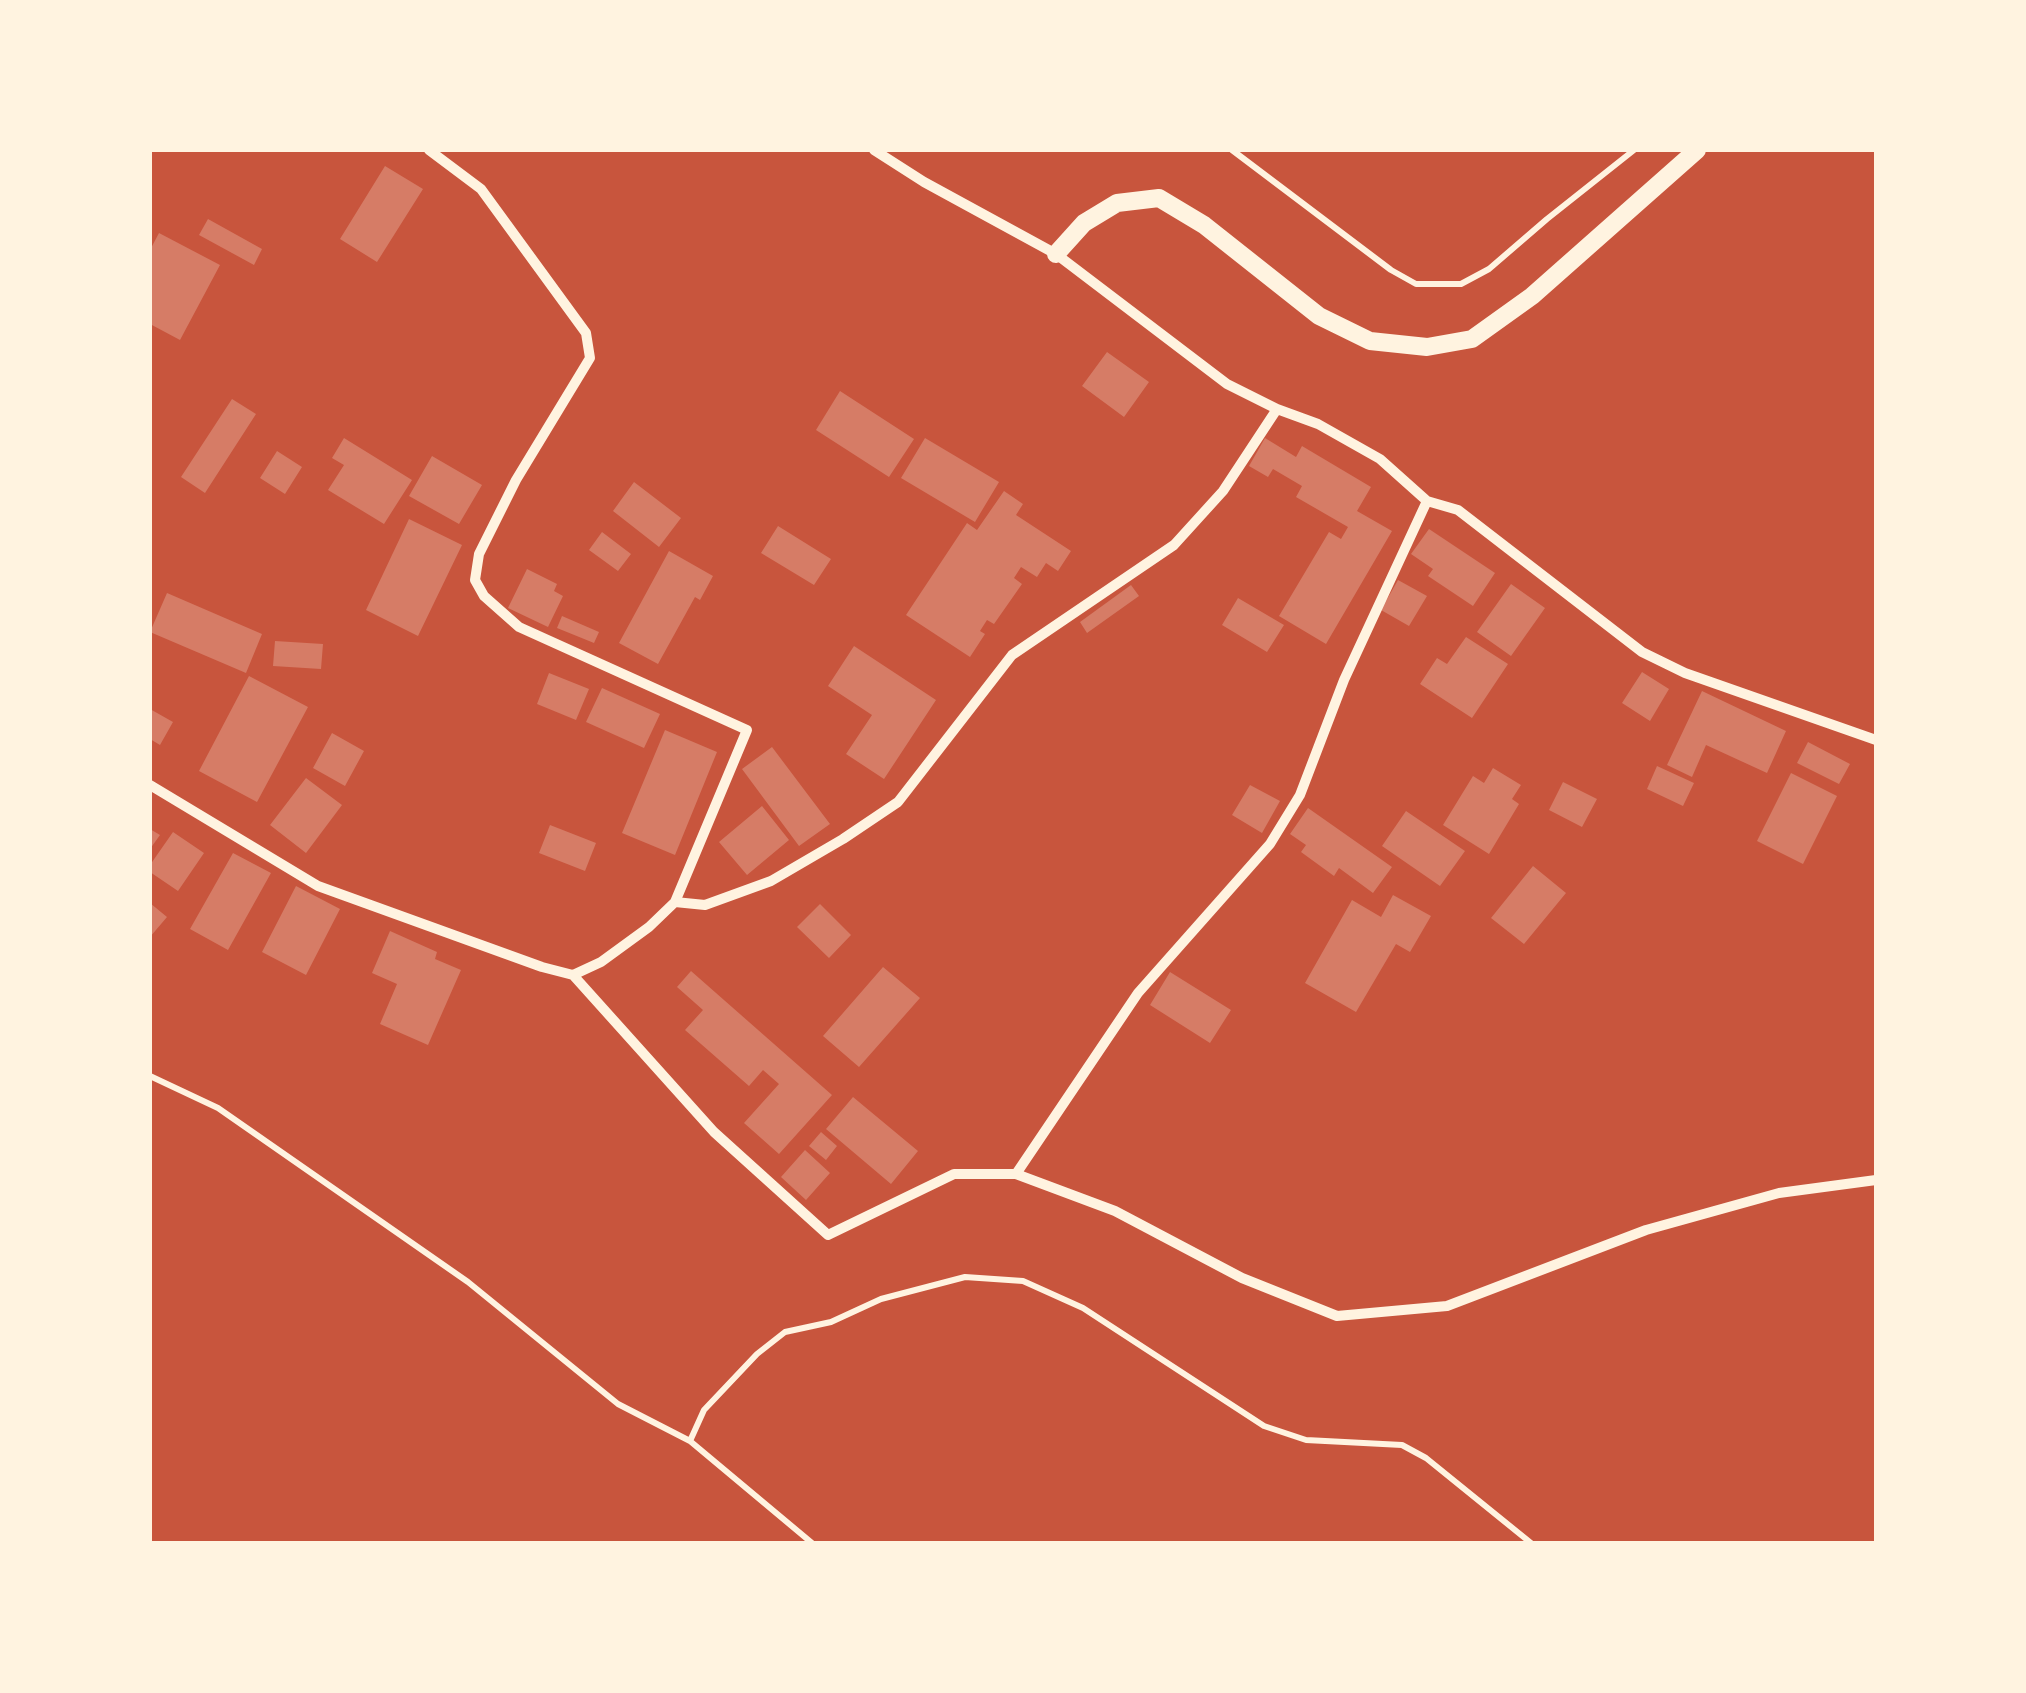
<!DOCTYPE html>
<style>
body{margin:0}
#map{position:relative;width:2026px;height:1693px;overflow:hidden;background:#c8553d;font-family:Quicksand,sans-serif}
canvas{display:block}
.frame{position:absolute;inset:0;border:152px solid #fff3e0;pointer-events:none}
</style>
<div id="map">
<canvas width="2026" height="1693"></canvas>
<div class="frame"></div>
</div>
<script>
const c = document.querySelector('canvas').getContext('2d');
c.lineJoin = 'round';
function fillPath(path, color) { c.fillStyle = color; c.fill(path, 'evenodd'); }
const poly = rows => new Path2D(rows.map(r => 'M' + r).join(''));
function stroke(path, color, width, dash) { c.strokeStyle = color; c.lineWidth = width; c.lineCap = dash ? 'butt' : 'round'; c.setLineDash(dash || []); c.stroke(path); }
fillPath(poly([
 [385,166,423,189,377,262,340,239],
 [208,219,262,249,254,265,199,235],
 [159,233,220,265,180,340,150,324,150,250],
 [1107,352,1149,382,1124,417,1082,386],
 [840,391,914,439,889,477,816,430],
 [232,399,256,414,205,493,181,477],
 [344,438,412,480,384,524,328,490,344,465,332,458],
 [925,438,999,482,975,522,901,478],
 [1265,438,1296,457,1302,446,1371,487,1357,511,1392,531,1326,644,1279,616,1329,532,1341,539,1348,527,1296,497,1302,486,1273,469,1268,477,1249,466],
 [277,451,302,467,285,494,260,478],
 [432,456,482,485,459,524,409,496],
 [634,482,681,518,659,547,613,511],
 [1004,491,1023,504,1016,515,1071,551,1058,571,1046,563,1037,577,1021,567,1014,578,1022,584,994,624,987,620,980,631,985,634,970,657,906,615,967,523,977,530],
 [409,519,462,545,418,636,366,610],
 [778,526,831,559,814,585,761,553],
 [1429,529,1495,573,1473,606,1428,576,1433,569,1411,554],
 [602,532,631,554,618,571,589,550],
 [669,551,713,576,700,600,695,597,658,664,619,643],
 [527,569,557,584,554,591,563,596,548,627,508,608],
 [1398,580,1427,596,1409,626,1381,610],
 [1511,584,1545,608,1511,656,1477,632],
 [1131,585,1139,596,1087,633,1080,622],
 [167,593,262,634,246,673,150,632],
 [1238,598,1284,625,1267,652,1222,625],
 [562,616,599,632,594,643,557,628],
 [1466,637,1508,664,1472,718,1420,684,1437,658,1447,664],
 [275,641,323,644,321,669,273,666],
 [854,646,936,700,884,779,846,754,872,715,828,686],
 [1642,672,1669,689,1650,721,1622,703],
 [549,673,589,689,576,720,537,704],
 [249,676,308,707,257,802,199,771],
 [602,688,660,714,644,748,586,722],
 [1702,691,1786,731,1767,773,1706,745,1692,777,1667,765],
 [150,709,173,722,160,745,150,739],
 [665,730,717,752,675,855,622,833],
 [332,733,364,751,345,786,313,768],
 [1808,742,1850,764,1839,784,1797,763],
 [772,747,830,824,799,846,742,769],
 [1657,766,1694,783,1683,806,1647,789],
 [1493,768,1521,785,1512,799,1519,804,1489,854,1443,825,1473,776,1484,783],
 [1791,773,1837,796,1803,864,1757,841],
 [306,778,342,805,306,853,270,825],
 [1563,782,1597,799,1582,827,1549,810],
 [1250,785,1280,801,1262,833,1232,815],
 [762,806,789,840,747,875,719,842],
 [1308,808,1392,867,1373,893,1339,868,1334,876,1301,852,1306,845,1290,834],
 [1406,811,1465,851,1440,886,1382,846],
 [550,825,596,843,585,871,539,853],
 [150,829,160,835,150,849],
 [173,832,204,853,178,891,150,872,150,865],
 [233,853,271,873,228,950,190,929],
 [1533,866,1566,893,1524,944,1491,918],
 [296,886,340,909,306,975,262,952],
 [1393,895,1431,916,1410,952,1396,944,1356,1012,1305,983,1352,900,1381,917],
 [150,903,167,917,150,937],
 [820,904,851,935,829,958,797,927],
 [390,931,437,952,435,959,461,970,428,1045,380,1024,397,984,372,973],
 [883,967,920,998,859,1067,823,1036],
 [691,971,832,1095,779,1154,744,1123,779,1084,763,1070,749,1086,685,1030,703,1010,677,987],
 [1170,972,1231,1010,1210,1043,1150,1005],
 [853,1097,918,1151,891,1184,826,1129],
 [821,1132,837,1146,826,1160,809,1146],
 [805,1150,830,1173,806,1200,781,1177]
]), '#d67c66');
stroke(poly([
 [1232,150,1391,270,1416,284,1461,284,1489,269,1547,219,1634,150],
 [150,1076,218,1108,468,1282,618,1404,690,1441,812,1543],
 [690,1441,704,1410,757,1354,785,1332,831,1322,881,1299,965,1277,1023,1281,1083,1308,1264,1426,1306,1440,1402,1445,1426,1458,1531,1543]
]), '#fff3e0', 6);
stroke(poly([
 [429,150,481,189,586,333,590,358,516,480,479,554,475,580,484,596,519,627,747,730,675,902],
 [874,150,924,182,1056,254,1227,384,1277,409,1318,424,1380,459,1427,501,1458,510,1642,652,1685,673,1876,740],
 [150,785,318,886,542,967,573,975,601,962,649,927,675,902,705,905,771,881,843,839,898,802,1012,655,1174,545,1223,491,1277,409],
 [573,975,714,1132,828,1235,954,1174,1016,1174,1138,993,1270,844,1300,795,1344,680,1427,501],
 [1016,1174,1115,1211,1242,1278,1337,1316,1447,1306,1646,1230,1779,1193,1876,1180]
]), '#fff3e0', 10);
stroke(poly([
 [1056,254,1084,223,1117,203,1159,198,1204,225,1319,316,1370,341,1427,347,1472,339,1532,296,1697,150]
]), '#fff3e0', 18);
</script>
